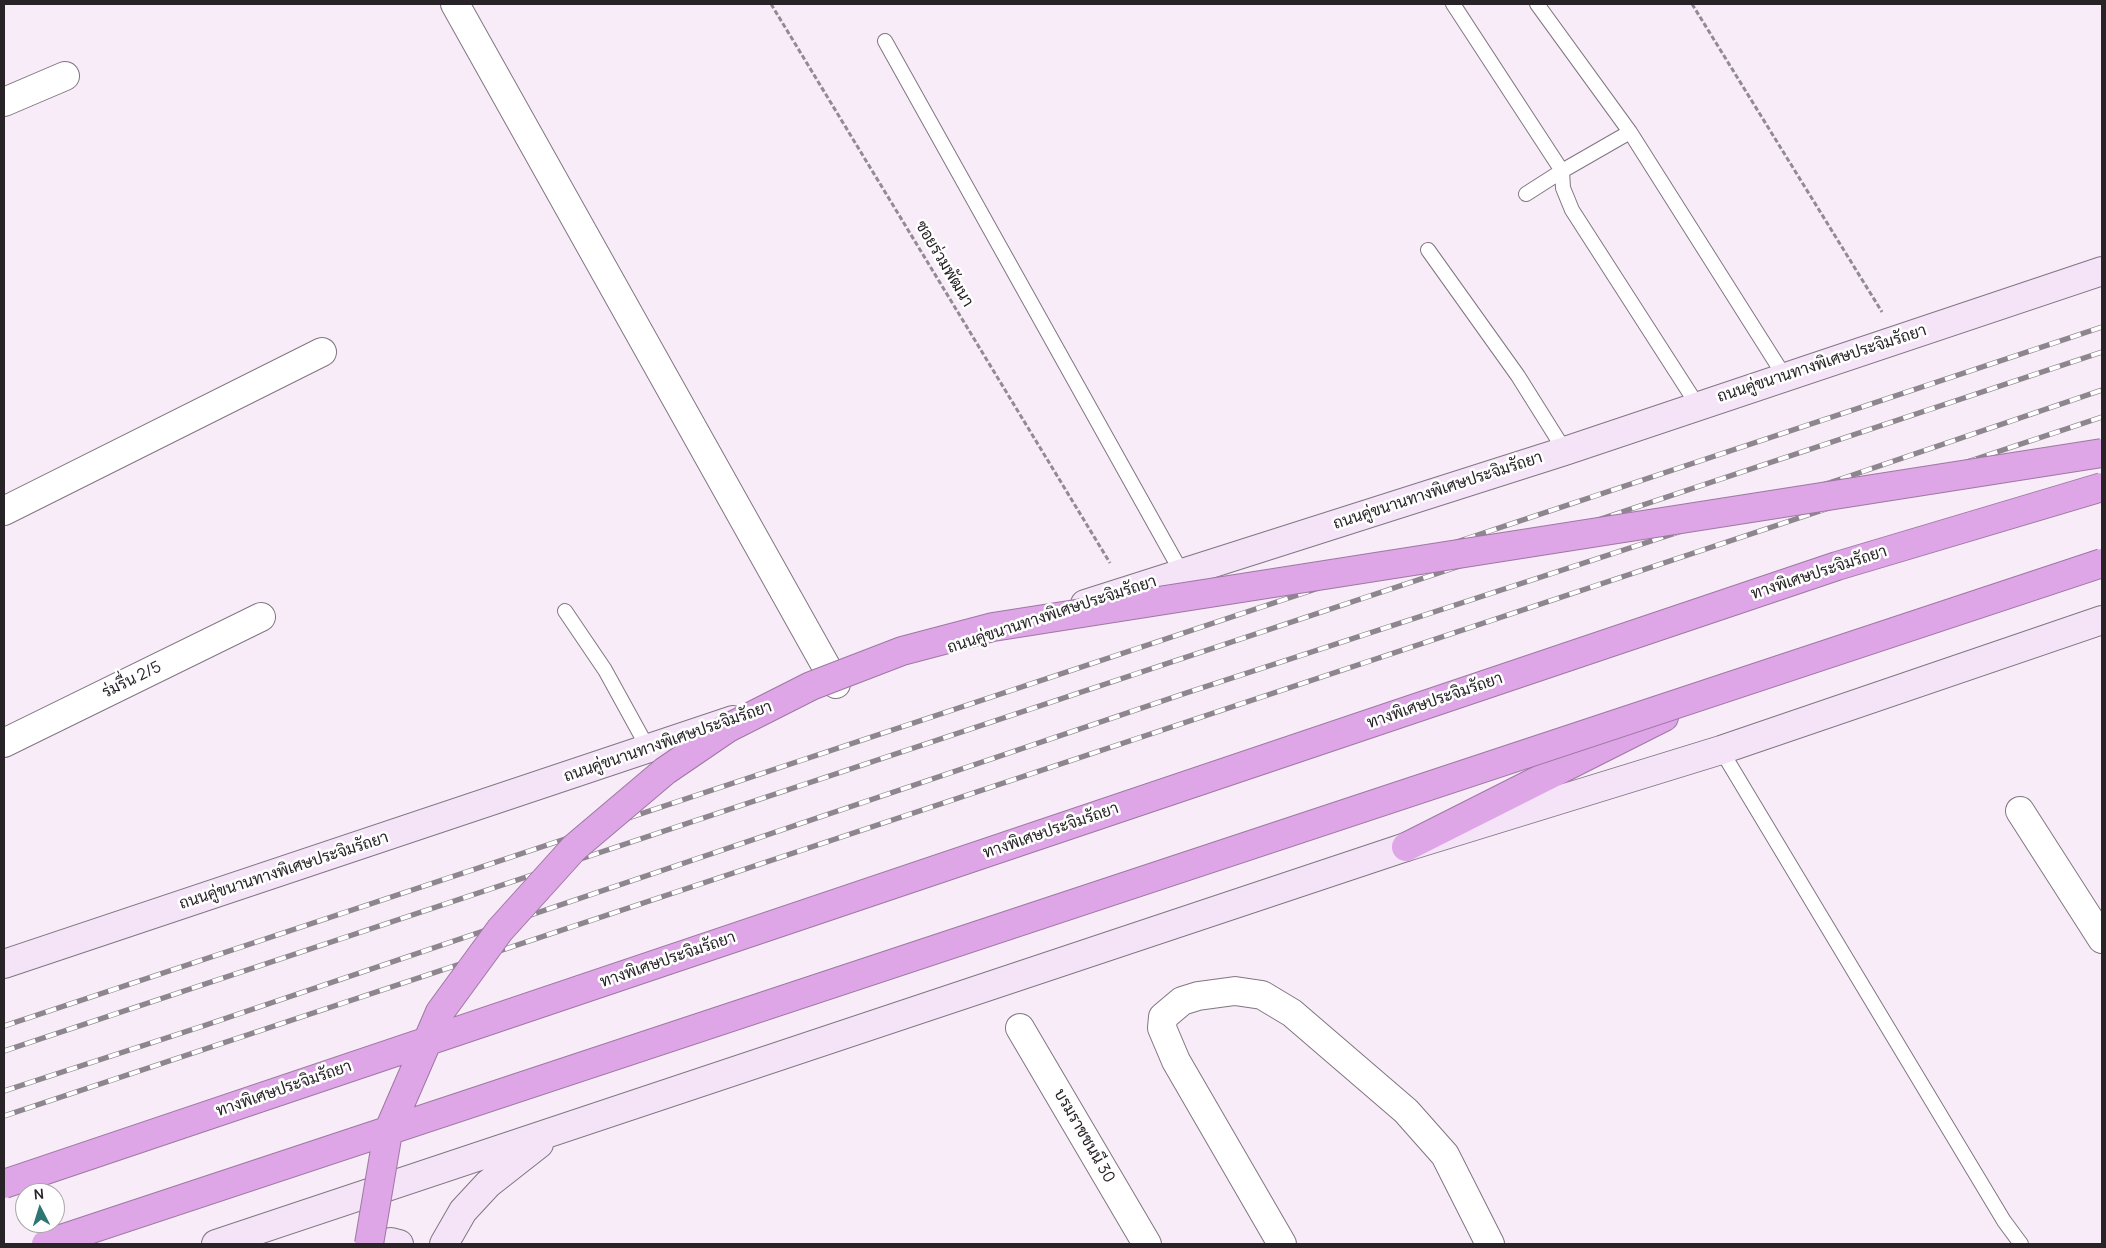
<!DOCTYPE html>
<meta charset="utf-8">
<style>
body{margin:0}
#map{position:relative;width:2106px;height:1248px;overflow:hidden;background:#f7ecf8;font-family:Manrope,sans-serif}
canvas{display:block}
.frame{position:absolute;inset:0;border:5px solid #272327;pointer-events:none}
.north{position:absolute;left:15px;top:1183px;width:50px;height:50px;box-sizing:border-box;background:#fff;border:1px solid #a9a7a9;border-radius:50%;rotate:355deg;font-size:14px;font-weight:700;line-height:20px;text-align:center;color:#272327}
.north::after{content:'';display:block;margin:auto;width:18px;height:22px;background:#2d7672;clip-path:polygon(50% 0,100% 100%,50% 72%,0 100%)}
</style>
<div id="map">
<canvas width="2106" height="1248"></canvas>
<div class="frame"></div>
<div class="north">N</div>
</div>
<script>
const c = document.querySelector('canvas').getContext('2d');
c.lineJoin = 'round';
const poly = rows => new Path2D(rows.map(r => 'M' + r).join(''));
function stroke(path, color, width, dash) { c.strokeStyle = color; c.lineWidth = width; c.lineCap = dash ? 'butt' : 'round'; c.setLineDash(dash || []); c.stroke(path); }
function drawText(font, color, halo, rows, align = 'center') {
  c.font = font + ' Manrope,Sarabun,sans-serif'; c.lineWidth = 5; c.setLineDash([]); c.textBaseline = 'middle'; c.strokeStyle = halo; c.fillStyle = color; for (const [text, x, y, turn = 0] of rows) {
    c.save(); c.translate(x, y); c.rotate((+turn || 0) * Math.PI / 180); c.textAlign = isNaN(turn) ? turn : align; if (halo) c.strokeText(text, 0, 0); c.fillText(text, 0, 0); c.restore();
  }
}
const lane = poly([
 [1453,4,1562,171,1630,132,1785,377],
 [1537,4,1630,132],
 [885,41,1182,573],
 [1526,194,1562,171,1563,188,1572,210,1698,406],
 [1428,250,1518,376,1565,451],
 [565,611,605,670,649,750],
 [1721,750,2004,1221,2021,1244]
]);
const street = poly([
 [455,4,836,684],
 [4,102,65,76],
 [4,511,322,352],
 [4,743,261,617],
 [2020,811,2102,939],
 [1020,1028,1147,1244],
 [1282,1244,1176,1061,1162,1028,1163,1017,1182,1001,1198,996,1235,991,1262,995,1292,1013,1406,1111,1445,1155,1490,1244]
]);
const secondary = poly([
 [1085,604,1565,451,2102,271],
 [4,964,733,720],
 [216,1244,1406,847,1721,750,2102,620],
 [380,1244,391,1242,399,1244],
 [444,1244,463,1211,488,1184,539,1144]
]);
const highway = poly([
 [1406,847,1664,717]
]);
stroke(lane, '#807681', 16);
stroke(street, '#807681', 30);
stroke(secondary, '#807681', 30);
stroke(highway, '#9e78a3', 30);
stroke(poly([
 [771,4,1110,563],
 [1692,4,1882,312]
]), '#938b93', 3, [5, 2.5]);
stroke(lane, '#fff', 14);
stroke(street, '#fff', 28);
stroke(secondary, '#f5e4f8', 28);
stroke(highway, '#dea6e6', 28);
const rail = poly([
 [4,1026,2102,327],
 [4,1051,2102,352],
 [4,1091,203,1026,1186,693,1844,478,2102,390],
 [4,1116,2102,417]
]);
stroke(rail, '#8e868e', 5.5);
stroke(rail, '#fff', 4, [11]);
const highwayBridge = poly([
 [4,1184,1837,566,2102,487],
 [46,1244,2102,563],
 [369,1244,388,1132,440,1012,500,930,574,848,665,771,728,728,811,686,902,651,993,627,2102,453]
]);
stroke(highwayBridge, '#9e78a3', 30, []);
stroke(highwayBridge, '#dea6e6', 28);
drawText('16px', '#272327', '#fff', [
 ["ซอยร่วมพัฒนา",944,264,59],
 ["ถนนคู่ขนานทางพิเศษประจิมรัถยา",1822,364,-18],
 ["ถนนคู่ขนานทางพิเศษประจิมรัถยา",1438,491,-18],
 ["ทางพิเศษประจิมรัถยา",1819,573,-18],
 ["ถนนคู่ขนานทางพิเศษประจิมรัถยา",1052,615,-18],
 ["ร่มรื่น 2/5",132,680,-26],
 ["ทางพิเศษประจิมรัถยา",1435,701,-19],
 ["ถนนคู่ขนานทางพิเศษประจิมรัถยา",668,742,-19],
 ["ทางพิเศษประจิมรัถยา",1051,831,-19],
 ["ถนนคู่ขนานทางพิเศษประจิมรัถยา",284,871,-18],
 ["ทางพิเศษประจิมรัถยา",668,960,-19],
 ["ทางพิเศษประจิมรัถยา",284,1089,-19],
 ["บรมราชชนนี 30",1084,1136,60]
]);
</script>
